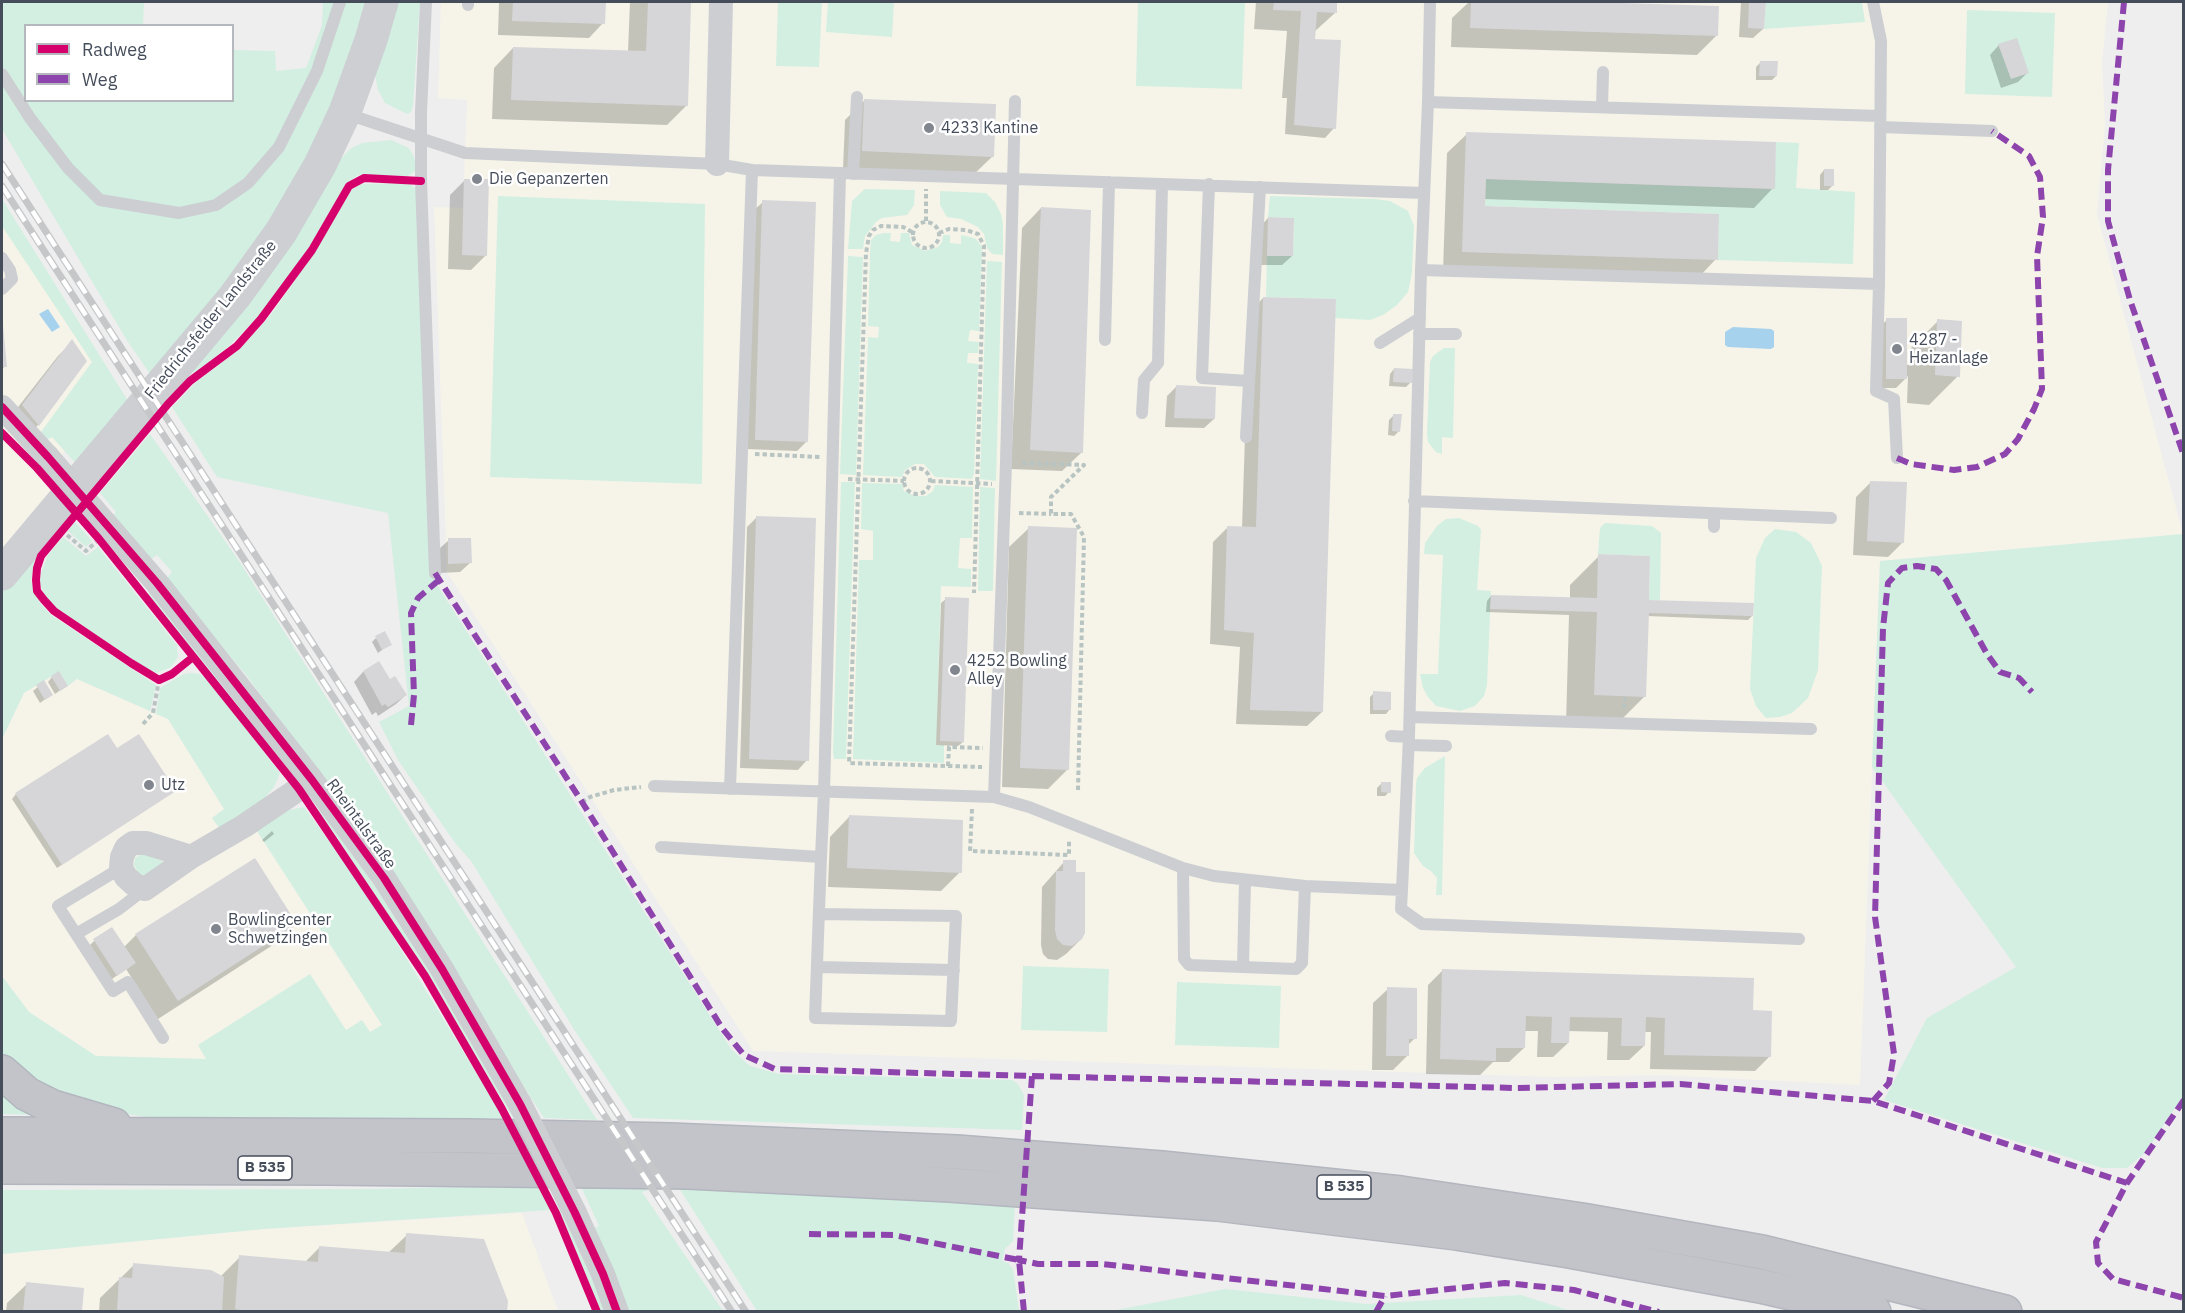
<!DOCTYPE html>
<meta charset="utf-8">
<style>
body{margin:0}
#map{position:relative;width:2185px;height:1313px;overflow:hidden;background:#efeeee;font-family:"IBM Plex Sans",sans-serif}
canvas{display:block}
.frame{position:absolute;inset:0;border:3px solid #454d5b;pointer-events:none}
.legend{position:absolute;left:24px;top:24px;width:210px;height:78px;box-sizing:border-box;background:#fff;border:2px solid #b5b8bd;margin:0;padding:8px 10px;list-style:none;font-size:18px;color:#454d5b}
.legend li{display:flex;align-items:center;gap:12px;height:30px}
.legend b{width:30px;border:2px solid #b5b8bd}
</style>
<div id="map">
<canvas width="2185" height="1313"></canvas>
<div class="frame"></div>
<ul class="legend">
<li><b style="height:8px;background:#d6006c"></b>Radweg</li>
<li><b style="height:8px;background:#8e44ad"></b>Weg</li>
</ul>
</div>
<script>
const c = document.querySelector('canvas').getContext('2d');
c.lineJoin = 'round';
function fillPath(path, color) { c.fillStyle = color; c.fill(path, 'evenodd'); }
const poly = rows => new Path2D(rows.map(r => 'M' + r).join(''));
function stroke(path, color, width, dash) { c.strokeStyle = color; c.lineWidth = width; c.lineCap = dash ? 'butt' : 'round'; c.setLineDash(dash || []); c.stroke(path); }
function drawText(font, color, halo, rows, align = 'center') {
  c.font = font + ' "IBM Plex Sans",sans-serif'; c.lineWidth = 5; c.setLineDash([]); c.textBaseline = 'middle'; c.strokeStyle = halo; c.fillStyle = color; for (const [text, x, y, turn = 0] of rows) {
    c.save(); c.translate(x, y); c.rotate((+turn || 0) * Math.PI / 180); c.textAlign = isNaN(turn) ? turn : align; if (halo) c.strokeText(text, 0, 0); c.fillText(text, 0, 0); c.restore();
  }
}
fillPath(poly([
 [441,2,2108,2,2102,62,2105,126,2097,214,2183,534,1880,561,1860,1085,1661,1075,1555,1077,753,1051,447,572,434,207,463,208,467,100,438,98],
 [2,223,92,362,48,500,2,552],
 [59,671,168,719,225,809,257,831,382,1025,370,1032,346,1030,199,1045,207,1059,96,1056,29,1012,2,976,2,739,24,693],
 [522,1213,558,1311,2,1311,2,1254,264,1229]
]), '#f6f4e9');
fillPath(poly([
 [2,2,144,2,143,25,26,26,26,100,232,100,233,50,275,51,276,71,306,68,322,25,323,2,369,2,355,53,281,214,152,377,126,339,2,129],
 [395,2,420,2,413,106,411,112,407,114,385,103,378,90,375,75],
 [778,2,822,2,819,67,776,66],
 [828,2,894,2,892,37,826,32],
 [1138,2,1245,2,1242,89,1136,86],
 [1766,2,1862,2,1865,22,1764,29],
 [1967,10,2055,13,2052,97,1965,94],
 [391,140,409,148,414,157,416,165,415,171,408,176,358,175,350,181,309,248,282,287,255,320,228,347,206,364,194,373,187,369,336,164,350,149,362,143],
 [1776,142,1799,143,1796,188,1855,192,1853,264,1718,260,1719,214,1485,206,1486,179,1774,189],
 [404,183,409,183,416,189,431,575,731,1049,750,1066,779,1074,1012,1080,1018,1084,1024,1095,1022,1130,633,1118,575,1031,471,861,455,843,398,760,379,722,409,706,388,513,217,477,172,407,196,382,239,350,273,312,315,251,352,189,362,184],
 [865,189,915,190,914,205,907,215,882,218,876,222,865,236,863,249,848,249,852,201],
 [940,191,986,193,995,202,1001,214,1003,224,1003,255,992,254,987,248,984,234,978,227,961,219,947,217,940,205],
 [498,196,705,204,702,484,490,477],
 [1270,196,1375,199,1390,201,1408,211,1414,226,1412,273,1408,292,1397,305,1383,315,1370,320,1335,318,1336,299,1266,297,1267,256,1293,256,1294,218,1268,217],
 [2,199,130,404,78,466,52,437,47,440,41,432,92,362,2,226],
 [883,233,891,233,890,241,900,242,901,233,909,233,912,245,925,251,938,247,942,242,943,235,950,235,950,243,961,244,961,235,970,237,976,239,982,247,979,331,970,330,968,341,979,342,978,353,968,353,967,363,978,364,974,473,972,479,935,477,924,464,915,464,905,470,902,477,863,475,868,337,878,338,879,327,868,326,870,254,871,240,876,235],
 [848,256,863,257,856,475,840,474],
 [987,261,1002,262,996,481,980,479],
 [1444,348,1455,348,1453,438,1442,437,1442,454,1436,452,1428,442,1427,434,1430,362,1433,356],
 [150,434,237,558,597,1120,544,1118,342,804,246,675,166,579,172,572,157,555,150,560,112,516,116,512,100,493],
 [841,482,855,482,846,759,834,759,833,751],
 [862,483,902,484,904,491,915,496,926,496,933,491,935,485,973,487,972,538,960,538,958,568,971,569,971,587,941,586,936,745,944,745,944,763,853,759,859,560,873,560,873,531,861,529],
 [980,487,995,488,993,591,978,591],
 [1459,518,1478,526,1481,530,1477,590,1491,591,1487,685,1484,696,1475,706,1460,711,1436,706,1428,697,1423,688,1420,674,1438,674,1443,555,1424,554,1425,543,1437,526,1446,519],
 [75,522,92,541,86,547,68,531],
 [1605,523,1652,526,1661,533,1660,600,1649,600,1650,556,1598,554,1600,528],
 [1775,529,1796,532,1811,543,1822,566,1818,670,1808,698,1792,713,1780,717,1766,718,1756,706,1750,689,1756,558,1765,538],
 [2183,534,2183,1096,2146,1152,2127,1168,2102,1168,1884,1100,1927,1018,2016,967,1872,767,1880,561],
 [63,537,86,556,98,547,177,645,178,657,171,667,156,673,147,669,58,609,45,596,40,584,41,573,48,555],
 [34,552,35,559,31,581,40,603,51,615,156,685,150,711,77,679,68,686,59,672,24,693,2,739,2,593],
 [150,592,277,750,279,759,202,661,147,596],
 [190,673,200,674,210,682,280,773,274,787,262,801,220,829,212,818,224,809,168,719,156,714,160,688,184,674],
 [1445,756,1442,895,1436,895,1437,878,1431,871,1423,866,1414,853,1416,784,1417,778,1425,768],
 [304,807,351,871,392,935,507,1123,160,1119,93,1109,67,1102,2,1062,2,976,29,1012,96,1056,206,1059,198,1045,310,974,346,1030,362,1020,370,1032,382,1025,257,831,289,810],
 [314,807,321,811,386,901,465,1026,518,1121,516,1123,419,963,340,842],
 [143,853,164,862,145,876,138,873,134,865,135,858],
 [1023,966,1109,969,1107,1032,1021,1030],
 [1177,982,1281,986,1279,1048,1175,1045],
 [2,1084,40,1115,2,1114],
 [579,1182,1015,1200,1013,1241,1005,1249,1002,1261,1008,1263,1013,1269,1019,1311,757,1311,679,1188,654,1188,642,1192,723,1311,629,1311,595,1228,599,1226],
 [537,1185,550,1210,264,1229,2,1254,2,1190,374,1189],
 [557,1197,606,1311,601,1311,554,1198],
 [1225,1289,1367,1304,1521,1295,1571,1311,1111,1311]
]), '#d2efe1');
fillPath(poly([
 [48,309,60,327,52,332,39,314],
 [1733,327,1771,329,1774,331,1774,347,1771,349,1728,347,1725,345,1725,332]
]), '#a6d2ed');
fillPath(poly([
 [501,2,604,2,603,23,589,38,498,35,499,3],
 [630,2,690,2,687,105,667,125,492,119,494,68,513,48,628,52],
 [1256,2,1336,2,1335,13,1314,32,1313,40,1334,128,1325,138,1285,134,1287,98,1282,98,1287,31,1254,29],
 [1469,2,1549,2,1717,7,1716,36,1697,55,1451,47,1452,18],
 [1741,2,1764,2,1763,29,1753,38,1739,37],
 [1999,45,2027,73,2018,82,2001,88,1990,55],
 [1760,63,1776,76,1772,80,1756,80,1756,67],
 [865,100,993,156,973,175,843,170,845,120],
 [1467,134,1773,188,1754,208,1484,199,1484,208,1716,259,1697,279,1443,271,1447,153],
 [1824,170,1833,185,1828,190,1820,190,1820,175],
 [465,180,486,255,471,270,448,269,450,195],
 [763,202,807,441,797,451,746,449,753,211],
 [1041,208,1082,452,1062,471,1011,469,1022,228],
 [1268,218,1292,256,1282,265,1258,265,1259,228],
 [1263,298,1322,712,1307,726,1236,724,1240,647,1210,644,1213,542,1228,527,1242,528,1249,313],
 [1887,320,1906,365,1908,365,1909,350,1938,321,1958,376,1929,405,1907,403,1908,376,1896,388,1877,388,1877,329],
 [2,329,5,366,2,370],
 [72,342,38,425,24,439,8,420,58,356],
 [1394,369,1410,383,1406,387,1389,386,1390,374],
 [1177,386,1214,419,1204,428,1165,427,1167,396],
 [1394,415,1399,431,1394,436,1388,435,1389,420],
 [1871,482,1903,542,1888,557,1853,555,1856,497],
 [756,518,807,760,798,770,740,768,747,527],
 [1029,528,1068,769,1048,789,1002,787,1009,547],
 [449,540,470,563,460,572,439,573,439,549],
 [1599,556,1647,604,1752,616,1748,620,1647,616,1644,697,1616,725,1566,724,1569,615,1486,612,1487,601,1491,596,1570,599,1570,585],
 [946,599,963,742,958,746,936,745,941,603],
 [376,638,390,644,378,653,372,642],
 [378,663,390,681,406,695,396,704,378,716,376,712,372,715,354,682,363,672],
 [52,677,66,686,55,694,48,682],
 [44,682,51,695,40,703,33,691],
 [1374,693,1390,709,1386,714,1370,714,1370,697],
 [117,750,174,791,57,868,12,799,16,794],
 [1382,783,1389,792,1385,796,1377,796,1377,788],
 [849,817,960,872,941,891,828,887,830,837],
 [272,831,274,834,264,842,262,840],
 [1064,862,1081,939,1066,954,1057,960,1048,959,1043,954,1041,945,1042,887],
 [296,924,276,943,158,1019,126,969,112,979,90,945,94,941,124,947,136,935],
 [1443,970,1751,1012,1769,1057,1755,1071,1650,1069,1651,1032,1644,1032,1644,1046,1629,1060,1607,1060,1608,1032,1568,1031,1568,1043,1553,1057,1537,1057,1538,1031,1524,1031,1524,1048,1509,1062,1493,1062,1480,1075,1426,1074,1428,985],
 [1388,989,1415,1038,1408,1045,1408,1055,1393,1070,1372,1070,1373,1003],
 [407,1235,506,1312,99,1312,100,1298,134,1265,220,1277,240,1257,305,1262,319,1248,388,1253],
 [27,1284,80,1312,6,1312,7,1303]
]), '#0003');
fillPath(poly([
 [513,2,606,2,605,24,512,21],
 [648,2,691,2,688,106,511,100,513,47,646,51],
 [1274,2,1337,2,1337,13,1317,12,1315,39,1341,40,1336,129,1294,125,1301,11,1273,10],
 [1471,2,1591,2,1719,6,1718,36,1470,28],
 [1749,2,1766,2,1764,29,1748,28],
 [2017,38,2029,73,2011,79,1998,44],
 [1760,61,1778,61,1777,76,1759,76],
 [864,99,996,104,994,157,862,151],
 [1466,132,1776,142,1775,189,1486,179,1485,206,1719,214,1718,260,1462,252],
 [1824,169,1834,169,1834,186,1824,186],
 [464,179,489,179,487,256,462,255],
 [762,200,816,202,808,442,755,440],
 [1041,207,1091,210,1083,453,1030,450],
 [1268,217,1294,218,1293,256,1267,256],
 [1263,297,1336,299,1323,712,1250,710,1254,633,1224,630,1227,526,1256,527],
 [1886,318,1907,318,1907,379,1886,379],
 [1937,319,1962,321,1960,377,1935,375],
 [2,325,3,325,7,367,2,367],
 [72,339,87,361,39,426,22,405],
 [1394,368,1413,369,1412,383,1393,382],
 [1176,385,1216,387,1215,419,1174,418],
 [1393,414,1402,414,1400,432,1392,431],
 [1870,481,1907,482,1904,543,1867,541],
 [756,516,816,518,809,761,749,759],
 [1028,526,1077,528,1069,770,1020,768],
 [448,538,471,538,472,563,448,564],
 [1598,554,1650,556,1649,600,1754,603,1753,616,1649,613,1646,697,1594,695,1597,612,1490,609,1491,595,1597,598],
 [945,597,969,598,964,742,940,741],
 [385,631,392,645,382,650,375,636],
 [379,661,390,679,395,676,407,695,388,707,385,704,382,706,363,671],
 [59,671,68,686,60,691,51,676],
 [44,680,53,695,45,700,36,685],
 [1373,691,1391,692,1391,710,1373,710],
 [108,734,117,748,139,734,176,791,62,865,15,793],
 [1381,782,1391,782,1391,793,1381,792],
 [849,815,963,820,962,873,847,868],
 [255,858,297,924,178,1001,135,934],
 [1063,860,1076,860,1076,872,1085,872,1085,933,1082,939,1072,946,1063,945,1057,939,1055,930,1056,871,1063,871],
 [112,927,136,963,117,976,93,939],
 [1442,969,1754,978,1753,1010,1772,1011,1771,1057,1664,1055,1665,1018,1646,1017,1645,1046,1621,1046,1622,1018,1570,1017,1569,1043,1551,1043,1552,1017,1526,1016,1525,1048,1496,1048,1496,1061,1440,1059],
 [1387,987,1417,988,1417,1039,1409,1039,1409,1056,1386,1056],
 [406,1233,484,1239,508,1301,507,1312,241,1312,241,1310,235,1309,239,1255,318,1262,319,1246,405,1253],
 [133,1263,211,1270,224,1277,222,1312,117,1312,119,1277,132,1278],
 [26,1282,84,1288,82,1312,23,1312]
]), '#d6d6d9');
const trunk = poly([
 [2,1072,27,1094,53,1107,114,1125],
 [2,1134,472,1136,671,1140,957,1152,1162,1168,1401,1193,1582,1220,1762,1252,2005,1312],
 [2,1167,328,1168,688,1172,949,1185,1217,1204,1456,1233,1569,1251,1760,1286,1874,1312]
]);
stroke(trunk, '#b3b6be', 36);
stroke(poly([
 [926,221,926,189],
 '913 235a13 13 0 1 1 26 0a13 13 0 1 1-26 0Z',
 [912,232,903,227,881,226,873,230,869,236,866,253,849,763,982,767],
 [939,233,949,229,966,230,978,234,984,246,974,593],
 [755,454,820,457],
 [1022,463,1084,465,1051,497,1051,514,1071,514,1084,537,1078,790],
 '904 481a13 13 0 1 1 26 0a13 13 0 1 1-26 0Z',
 [848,479,904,481],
 [931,481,992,484],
 [1019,513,1051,514],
 [67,535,86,551,96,542],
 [1624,708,1625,697],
 [143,724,153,713,159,680],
 [948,766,949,747,983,748],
 [582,802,590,797,614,790,641,787],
 [972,809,970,851,1069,855,1069,839]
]), '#b7c4c2', 4, [4.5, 3]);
stroke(poly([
 [426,2,421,112,421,181,435,573],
 [468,5,468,2],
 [2,74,30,118,68,168,100,200,179,213,216,205,248,183,279,147,317,71,340,2],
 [1428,102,1880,116],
 [1602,107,1603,72],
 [347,114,465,153,717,164,752,170,1424,193],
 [1880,127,1992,131],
 [853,174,857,97],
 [1209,184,1202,378,1249,381],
 [2,258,10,270,12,279,2,289],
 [1421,270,1428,102,1430,2],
 [1879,284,1876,391,1894,399,1897,458],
 [1419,334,1456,334],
 [1105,340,1109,182],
 [1380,343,1420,318],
 [1142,413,1144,380,1158,363,1162,184],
 [1246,437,1260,187],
 [1414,501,1831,518],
 [1714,527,1714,514],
 [1410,717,1811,729],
 [1391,736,1409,737],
 [1409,745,1446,746],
 [654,786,994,797,1029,807,1183,868,1214,876,1305,886,1402,890,1409,737,1421,270,1879,284,1881,41,1873,2],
 [730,789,752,170],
 [994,797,1006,463,1015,101],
 [661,847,821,857],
 [1183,868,1184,959,1189,965,1296,969,1302,963,1305,886],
 [145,889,119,909,76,934,113,991,128,982,163,1038],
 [1402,890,1401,909,1422,924,1799,939],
 [819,914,956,916,951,1021,815,1018,821,857,824,792,840,173],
 [76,934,58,906,121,868],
 [818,967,954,970],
 [1243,967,1245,880]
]), '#ccced2', 12);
stroke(poly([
 [717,164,721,2],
 [2,407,48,457],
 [93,509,157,583,312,780,384,878,442,969,520,1104],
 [191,857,145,889,135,885,126,877,121,868,122,857,126,848,133,843,146,843,191,857,244,826,312,780],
 [575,1213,603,1274,617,1312]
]), '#ccced2', 24);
stroke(poly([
 [2,574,235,296,281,232,320,165,345,112,371,40,382,2]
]), '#cdcfd3', 33);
stroke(trunk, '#c2c4ca', 33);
const rail = poly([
 [2,164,746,1312],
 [2,186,732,1312]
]);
stroke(rail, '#c5c7c9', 7);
stroke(rail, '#fff', 4.5, [14]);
stroke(poly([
 [48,457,93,509],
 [520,1104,575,1213]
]), '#ccced2', 24);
stroke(poly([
 [2124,2,2108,170,2108,221,2130,300,2184,456],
 [1897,458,1911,464,1954,470,1977,467,2005,454,2018,439,2034,409,2042,389,2037,256,2043,217,2040,177,2029,156,1992,131],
 [435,573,582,802,722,1028,744,1055,775,1069,1032,1076,1019,1260,1038,1264,1102,1264,1385,1296,1505,1283,1574,1290,1659,1312],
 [411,725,414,695,411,613,418,598,439,580],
 [1032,1076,1516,1088,1680,1084,1873,1101,2127,1183],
 [2184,1100,2127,1183,2096,1242,2098,1263,2113,1279,2184,1298],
 [1873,1101,1889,1083,1894,1054,1875,917,1883,628,1888,583,1902,568,1917,566,1936,569,1946,580,1987,654,2000,672,2019,678,2032,692],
 [809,1234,893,1235,1019,1260,1024,1312],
 [1376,1312,1385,1296]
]), '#8e44ad', 6, [12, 6]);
stroke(poly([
 [2,407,48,457,157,583,312,780,384,878,442,969,520,1104,575,1213,603,1274,617,1312],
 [2,433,37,468,99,539,299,789,425,976,502,1109,556,1213,597,1312],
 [193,657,172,674,159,680,131,663,54,611,44,600,37,591,36,580,37,568,41,556,168,404,190,381,237,346,261,319,312,250,349,186,364,178,421,181]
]), '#d6006c', 8);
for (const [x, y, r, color] of [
 [929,128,6,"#80858e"],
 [477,179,6,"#80858e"],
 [1897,349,6,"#80858e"],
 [955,670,6,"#80858e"],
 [149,785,6,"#80858e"],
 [216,929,6,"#80858e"]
]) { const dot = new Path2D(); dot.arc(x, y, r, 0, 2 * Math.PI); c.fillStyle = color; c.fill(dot); stroke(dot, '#fff', 2); }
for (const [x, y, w] of [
 [265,1168,54],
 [1344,1187,54]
]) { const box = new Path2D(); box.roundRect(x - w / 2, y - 12, w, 24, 4.5); c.fillStyle = '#fff'; c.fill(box); stroke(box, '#454d5b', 1.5); }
drawText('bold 15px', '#454d5b', null, [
 ["B 535",265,1168],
 ["B 535",1344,1187]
]);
drawText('16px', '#454d5b', '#fff', [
 ["4233 Kantine",941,128],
 ["Die Gepanzerten",489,179],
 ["4287 -",1909,340],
 ["Heizanlage",1909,358],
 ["4252 Bowling",967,661],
 ["Alley",967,679],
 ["Utz",161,785],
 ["Bowlingcenter",228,920],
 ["Schwetzingen",228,938]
], 'left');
drawText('16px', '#454d5b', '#fff', [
 ["Friedrichsfelder Landstraße",211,320,-51],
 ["Rheintalstraße",361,824,54]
]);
</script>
